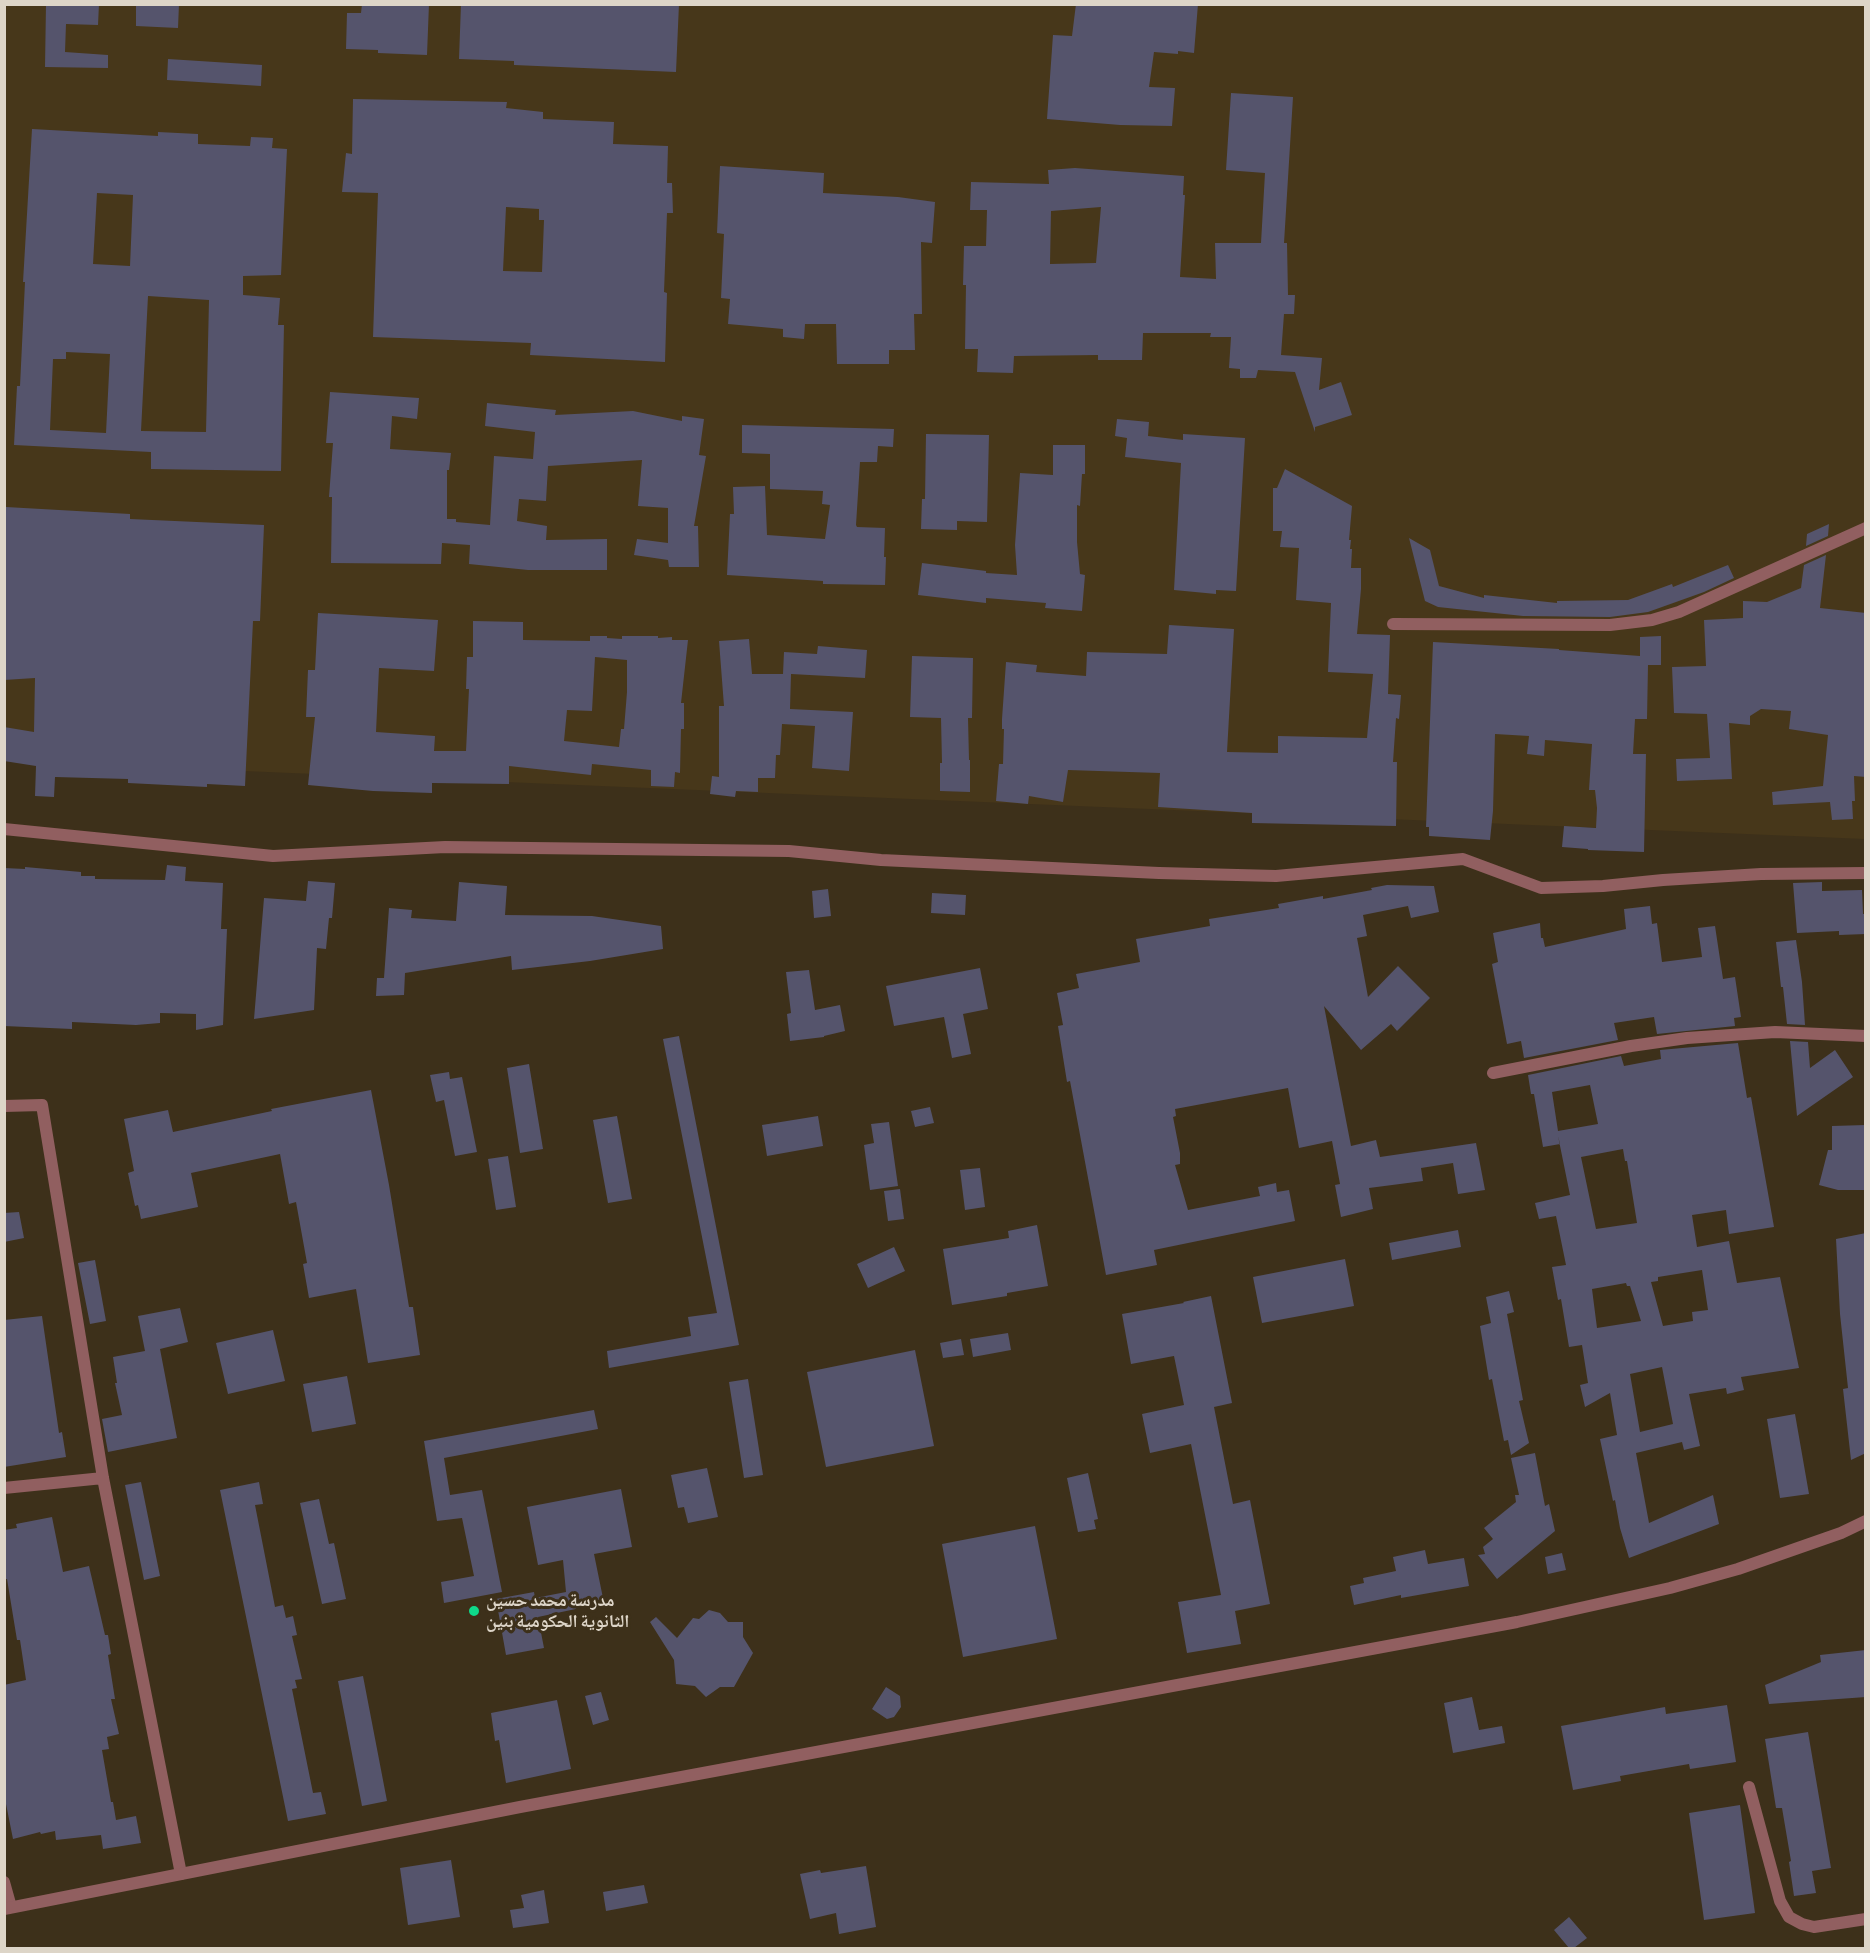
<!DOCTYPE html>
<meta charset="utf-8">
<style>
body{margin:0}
#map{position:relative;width:1870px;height:1953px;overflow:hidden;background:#3d301a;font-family:"Sofia Sans Condensed",sans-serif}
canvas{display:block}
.frame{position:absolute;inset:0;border:6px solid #ddd5c8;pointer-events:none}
</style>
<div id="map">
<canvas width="1870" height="1953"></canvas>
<div class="frame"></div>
</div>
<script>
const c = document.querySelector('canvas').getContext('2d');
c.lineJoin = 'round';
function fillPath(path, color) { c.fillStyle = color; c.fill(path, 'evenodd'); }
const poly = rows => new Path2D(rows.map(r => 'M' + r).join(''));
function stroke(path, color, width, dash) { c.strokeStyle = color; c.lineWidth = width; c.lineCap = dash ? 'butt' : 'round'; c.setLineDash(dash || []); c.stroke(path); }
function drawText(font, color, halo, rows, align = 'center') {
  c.font = font + ' "Sofia Sans Condensed","Noto Naskh Arabic",sans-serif'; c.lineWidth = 6; c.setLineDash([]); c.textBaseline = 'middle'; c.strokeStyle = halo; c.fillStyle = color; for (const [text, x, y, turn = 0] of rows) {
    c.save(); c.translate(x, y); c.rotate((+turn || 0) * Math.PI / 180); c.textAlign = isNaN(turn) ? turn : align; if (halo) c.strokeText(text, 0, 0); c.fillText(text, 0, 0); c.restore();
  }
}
fillPath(poly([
 [5,5,1865,5,1865,839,5,761]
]), '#47371a');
fillPath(poly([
 [46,4,99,4,98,25,66,24,65,52,108,55,108,68,45,67],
 [136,4,179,4,178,28,136,26],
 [362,4,429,4,427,55,378,53,378,50,346,49,347,13,361,13],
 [461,4,679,4,676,72,514,65,514,61,459,59],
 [1076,4,1198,4,1194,53,1178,51,1178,54,1154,52,1149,87,1175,88,1172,126,1120,125,1047,119,1053,35,1072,36],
 [168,59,262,65,261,86,167,80],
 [1231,93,1293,97,1284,243,1287,243,1288,295,1295,295,1294,314,1284,314,1281,355,1322,358,1319,390,1341,382,1352,415,1315,427,1315,432,1295,372,1258,370,1256,378,1240,378,1240,369,1229,368,1231,337,1210,337,1211,333,1143,333,1142,360,1098,360,1098,355,1014,356,1013,373,977,372,978,349,965,349,966,285,963,285,964,246,986,246,987,210,970,210,971,182,1049,184,1048,170,1075,168,1184,176,1183,195,1185,195,1180,277,1216,279,1215,243,1261,243,1265,173,1226,170],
 [1101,207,1096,263,1050,264,1051,211],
 [353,99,507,102,506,108,543,112,543,119,614,122,613,144,668,146,667,183,672,183,673,213,667,213,664,292,667,293,665,362,530,355,531,343,373,337,378,193,342,192,346,153,352,154],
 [506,207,539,209,539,220,544,220,542,272,503,271],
 [32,129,158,136,158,132,198,134,198,144,250,146,251,137,273,138,272,148,287,149,281,275,243,276,243,295,280,298,278,325,284,325,281,471,151,469,151,452,14,445,17,386,20,386,25,282,23,282],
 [97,193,133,195,130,266,93,264],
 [148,296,209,300,206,432,141,431],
 [66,352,110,354,106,433,50,430,53,359,66,359],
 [720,166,824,173,823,193,898,197,935,202,932,243,921,242,922,314,914,314,915,350,889,350,889,364,837,364,836,324,805,324,804,339,783,337,783,329,728,324,730,299,721,298,724,234,717,233],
 [330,392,419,398,417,419,392,416,390,449,451,453,449,470,447,470,447,519,456,519,456,522,490,525,494,456,533,459,535,432,485,426,487,403,556,410,555,415,633,411,682,421,682,416,704,419,699,455,706,456,694,526,698,526,699,567,669,567,668,560,634,555,637,539,668,543,668,508,638,506,642,460,548,466,546,501,519,499,517,521,547,526,546,540,607,539,607,570,528,570,469,564,470,545,442,543,441,564,331,563,332,497,329,497,333,443,326,443],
 [1117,419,1149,422,1148,436,1183,440,1183,434,1245,438,1236,591,1216,590,1216,594,1174,590,1181,463,1125,457,1127,438,1115,436],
 [742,425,894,429,893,447,878,446,877,462,860,462,856,525,857,527,885,528,884,557,886,557,885,585,823,584,823,581,727,575,730,514,734,514,733,487,765,486,767,535,825,539,830,505,822,504,823,491,770,489,770,454,742,453],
 [926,434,989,435,987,522,957,521,957,530,921,529,922,499,925,499],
 [1053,445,1085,445,1085,474,1082,474,1080,506,1077,505,1077,542,1080,574,1085,575,1082,611,1045,608,1046,603,986,598,986,603,918,595,922,563,986,571,986,573,1017,575,1015,545,1020,473,1053,475],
 [1285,469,1352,506,1349,540,1351,540,1350,549,1352,549,1351,568,1361,568,1361,589,1357,634,1390,635,1388,694,1401,695,1399,719,1396,718,1393,762,1397,762,1396,826,1252,823,1252,813,1158,807,1160,773,1068,770,1063,802,1029,796,1028,804,996,801,999,764,1003,764,1004,729,1002,729,1002,719,1006,662,1037,665,1036,672,1086,676,1087,652,1167,654,1169,625,1234,629,1227,752,1278,753,1278,736,1367,738,1373,674,1328,672,1331,603,1296,600,1299,548,1280,547,1282,531,1273,531,1273,488,1277,488],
 [6,507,130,514,130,519,264,525,260,621,253,621,245,786,207,784,207,787,128,783,128,779,55,777,54,797,35,796,36,766,4,761,4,727,34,732,35,678,4,680],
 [1829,524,1828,536,1806,546,1807,534],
 [1409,538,1430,550,1439,586,1484,598,1484,595,1557,603,1557,601,1628,600,1672,584,1673,587,1728,565,1734,578,1704,592,1648,612,1610,617,1523,616,1438,607,1425,601],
 [1826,555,1820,608,1866,613,1866,777,1854,776,1855,801,1852,801,1853,819,1832,820,1830,802,1773,805,1772,792,1823,786,1828,735,1789,729,1791,711,1761,709,1750,716,1750,725,1729,723,1732,779,1677,781,1676,759,1710,758,1707,714,1674,713,1672,667,1706,666,1704,620,1743,618,1743,601,1767,602,1801,588,1804,565],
 [318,613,438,620,434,671,379,668,376,732,435,736,434,751,466,751,469,689,466,689,467,657,473,657,473,621,523,622,523,640,590,641,590,636,607,636,607,638,622,639,622,636,658,636,658,638,672,637,672,640,688,640,681,703,684,703,684,729,681,729,680,773,675,772,674,787,651,786,651,770,592,764,591,775,509,766,509,784,432,783,432,793,373,791,308,785,315,717,306,717,308,670,315,670],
 [595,657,627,660,627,692,624,729,621,729,619,747,564,741,567,710,592,711],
 [1661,636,1661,665,1648,665,1647,719,1635,719,1633,754,1646,754,1644,852,1588,850,1588,849,1562,847,1564,826,1596,828,1597,808,1595,790,1589,790,1592,744,1545,740,1544,756,1527,754,1529,736,1495,734,1493,811,1490,840,1429,836,1429,827,1426,827,1433,642,1559,649,1559,650,1640,656,1640,637],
 [749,639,752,674,785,674,783,674,784,652,817,654,818,646,867,650,865,678,791,674,790,709,853,712,849,771,812,768,815,726,782,724,780,755,776,755,775,778,758,778,758,792,736,791,735,797,710,794,712,776,719,777,719,706,724,706,719,641],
 [912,656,973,658,972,718,968,718,969,760,970,760,970,792,940,791,940,763,942,763,941,718,910,717],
 [167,865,186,867,185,881,223,883,221,929,227,929,223,1025,196,1030,196,1014,160,1013,160,1023,136,1025,72,1022,72,1029,4,1026,4,868,25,869,25,867,81,872,81,876,95,876,95,879,165,880],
 [308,881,335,883,332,918,329,918,326,949,317,948,314,1010,254,1019,264,898,306,901],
 [459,882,507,886,505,915,592,916,661,926,663,949,590,961,512,970,511,956,405,973,404,995,376,996,377,978,384,978,389,908,412,910,411,918,456,921],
 [1822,882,1822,891,1862,890,1863,914,1866,914,1866,934,1839,935,1839,931,1797,933,1793,883],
 [1387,885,1434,886,1439,912,1411,918,1408,906,1363,915,1367,936,1357,938,1368,997,1398,966,1430,998,1397,1031,1391,1024,1361,1050,1324,1006,1351,1146,1376,1140,1380,1157,1476,1143,1485,1190,1458,1194,1453,1163,1421,1168,1423,1181,1369,1188,1373,1209,1341,1217,1335,1185,1340,1184,1332,1141,1299,1148,1288,1088,1175,1109,1176,1116,1173,1117,1180,1153,1180,1164,1175,1165,1188,1210,1260,1196,1258,1187,1276,1183,1277,1192,1289,1190,1295,1221,1154,1250,1157,1265,1106,1275,1070,1081,1067,1082,1058,1026,1063,1025,1057,993,1079,988,1076,974,1140,962,1136,939,1210,926,1209,919,1279,908,1278,904,1323,896,1323,899,1372,890,1371,888],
 [828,889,831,916,814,918,812,891],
 [932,893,966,895,965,915,931,913],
 [1650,906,1652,924,1657,923,1662,962,1702,957,1698,928,1715,926,1723,979,1735,977,1741,1017,1734,1018,1735,1026,1657,1034,1654,1017,1614,1023,1618,1040,1524,1058,1521,1041,1507,1044,1492,964,1498,962,1493,933,1540,923,1541,938,1543,938,1545,947,1626,929,1624,909],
 [1796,940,1802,982,1805,1025,1787,1024,1783,987,1781,987,1776,942],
 [980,968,988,1009,963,1014,971,1054,952,1058,944,1017,894,1026,886,986],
 [809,970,815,1010,840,1005,845,1031,824,1036,824,1037,790,1041,787,1014,791,1013,786,972],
 [679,1036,739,1345,609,1368,607,1351,691,1336,688,1317,717,1313,663,1039],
 [1790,1041,1808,1042,1810,1068,1835,1050,1853,1077,1797,1116],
 [1738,1043,1747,1098,1751,1097,1774,1227,1729,1234,1726,1210,1692,1215,1697,1247,1729,1241,1737,1283,1780,1277,1799,1368,1741,1377,1744,1390,1727,1394,1726,1388,1689,1394,1700,1446,1684,1450,1682,1442,1636,1453,1649,1523,1713,1495,1719,1524,1629,1558,1620,1528,1615,1500,1613,1501,1600,1439,1617,1435,1610,1393,1585,1407,1580,1385,1588,1383,1582,1345,1569,1347,1561,1299,1558,1300,1552,1267,1566,1265,1556,1216,1539,1219,1535,1203,1570,1195,1558,1136,1560,1144,1543,1147,1534,1094,1531,1094,1528,1075,1621,1056,1624,1066,1661,1059,1660,1050],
 [1590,1085,1598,1124,1558,1131,1552,1092],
 [1623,1149,1625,1161,1627,1161,1637,1223,1596,1229,1581,1157],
 [1702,1270,1708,1310,1692,1312,1693,1321,1663,1326,1651,1282,1658,1281,1658,1277],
 [1626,1283,1627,1286,1630,1286,1641,1321,1597,1328,1592,1289],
 [1662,1367,1673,1424,1640,1432,1630,1374],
 [529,1064,543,1149,520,1153,507,1068],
 [449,1072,450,1079,462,1077,477,1152,455,1156,444,1100,436,1102,430,1075],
 [371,1090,389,1185,409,1307,413,1307,420,1355,368,1363,356,1289,309,1298,303,1264,307,1263,296,1202,289,1204,280,1154,191,1173,198,1207,141,1219,138,1205,135,1206,128,1173,134,1171,124,1119,168,1110,173,1132,272,1111,271,1109],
 [930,1107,934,1123,915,1127,911,1111],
 [617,1116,632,1199,608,1203,593,1120],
 [818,1116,823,1146,767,1156,762,1125],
 [889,1122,898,1186,870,1190,864,1145,874,1143,871,1124],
 [1866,1125,1866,1190,1838,1190,1819,1185,1828,1150,1832,1150,1832,1126],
 [508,1156,516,1207,496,1210,488,1159],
 [980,1168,985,1207,965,1210,960,1170],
 [900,1189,904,1219,888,1221,884,1191],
 [19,1212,24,1238,4,1242,4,1213],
 [1037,1225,1048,1286,1007,1293,1007,1296,952,1305,943,1249,1009,1238,1008,1231],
 [1458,1230,1461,1247,1392,1260,1389,1243],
 [1866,1233,1866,1453,1851,1460,1843,1389,1848,1388,1840,1314,1836,1239],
 [894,1247,905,1271,868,1288,857,1264],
 [1345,1259,1354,1306,1262,1323,1253,1277],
 [95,1260,106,1321,90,1324,78,1263],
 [1509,1291,1514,1312,1507,1314,1523,1400,1519,1401,1529,1443,1511,1455,1508,1440,1504,1441,1492,1379,1489,1380,1480,1326,1491,1323,1486,1297],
 [1211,1296,1232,1403,1214,1407,1233,1504,1250,1500,1270,1604,1235,1611,1241,1644,1187,1653,1178,1602,1221,1595,1191,1444,1150,1453,1142,1414,1184,1405,1174,1356,1131,1364,1122,1314,1184,1303,1183,1302],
 [180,1308,188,1342,160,1349,177,1438,108,1452,102,1419,122,1415,115,1383,117,1383,113,1357,145,1351,138,1316],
 [42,1316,59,1433,62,1432,66,1457,4,1467,4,1320],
 [273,1330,285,1381,228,1394,216,1343],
 [1008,1333,1011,1350,973,1357,970,1339],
 [961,1339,964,1355,943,1358,940,1343],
 [915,1350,934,1446,826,1467,807,1372],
 [347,1376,356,1424,312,1432,303,1384],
 [748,1379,763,1475,744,1478,729,1382],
 [594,1410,598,1429,444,1458,450,1495,482,1490,502,1592,444,1603,441,1582,474,1576,462,1518,437,1521,424,1441],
 [1795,1414,1809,1494,1780,1498,1767,1419],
 [1535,1453,1545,1506,1549,1504,1555,1531,1497,1579,1478,1555,1485,1554,1483,1547,1493,1539,1484,1528,1516,1502,1515,1495,1519,1495,1511,1458],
 [707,1468,718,1517,688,1523,684,1507,678,1508,671,1475],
 [1088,1473,1098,1519,1094,1520,1096,1529,1078,1532,1067,1478],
 [141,1482,160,1576,144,1580,125,1485],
 [259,1482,263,1504,255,1505,275,1607,283,1605,286,1618,293,1616,297,1635,292,1636,302,1679,295,1680,297,1688,292,1689,313,1793,321,1792,326,1814,288,1821,220,1490],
 [621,1489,632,1547,594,1554,604,1603,538,1617,544,1648,506,1655,496,1599,534,1592,535,1598,566,1592,563,1560,538,1565,527,1507],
 [319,1499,329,1544,334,1543,346,1599,322,1604,300,1503],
 [52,1517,63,1572,89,1566,105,1635,108,1635,111,1654,108,1655,115,1699,111,1699,119,1734,107,1737,109,1749,102,1750,111,1802,113,1802,116,1820,136,1816,141,1843,103,1849,101,1835,56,1840,55,1831,41,1834,40,1832,13,1839,4,1794,4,1685,26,1680,20,1640,17,1640,7,1579,4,1579,4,1530,17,1528,16,1524],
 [1035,1526,1057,1639,963,1657,942,1544],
 [1425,1550,1428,1564,1464,1558,1469,1586,1401,1598,1401,1595,1354,1605,1350,1586,1364,1583,1363,1578,1396,1571,1393,1557],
 [1562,1553,1566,1570,1548,1574,1545,1557],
 [709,1610,720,1613,728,1622,743,1622,743,1637,753,1653,734,1687,720,1687,706,1697,695,1686,676,1684,674,1660,650,1622,656,1617,677,1638,693,1618,699,1619],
 [1866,1650,1866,1697,1769,1704,1765,1685,1821,1662,1820,1655],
 [363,1676,387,1801,362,1806,338,1681],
 [886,1687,900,1696,901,1707,894,1717,887,1719,872,1709],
 [601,1692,609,1720,593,1725,585,1696],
 [1472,1697,1479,1730,1502,1726,1505,1743,1453,1753,1444,1703],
 [557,1700,571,1769,506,1783,499,1740,495,1741,491,1713],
 [1727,1705,1736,1762,1690,1769,1689,1764,1620,1776,1621,1781,1573,1790,1561,1726,1665,1707,1666,1714],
 [1808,1732,1831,1868,1812,1871,1816,1893,1794,1896,1789,1862,1791,1861,1782,1808,1776,1808,1765,1739],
 [1740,1805,1755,1913,1704,1920,1689,1813],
 [451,1860,460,1917,408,1925,400,1868],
 [866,1866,876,1927,839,1934,836,1913,810,1919,800,1874,820,1870,821,1873],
 [644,1885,648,1903,606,1911,603,1892],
 [544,1890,549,1923,513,1928,510,1910,524,1908,521,1895],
 [1569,1917,1587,1938,1574,1948,1569,1948,1554,1930]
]), '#55546c');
stroke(poly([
 [1393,624,1610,625,1652,620,1679,612,1866,528],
 [4,829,273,856,445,847,789,851,881,860,1159,873,1276,876,1463,859,1541,888,1603,886,1663,880,1761,874,1866,873],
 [1493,1073,1631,1046,1687,1038,1775,1032,1866,1036],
 [4,1106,42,1105,103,1478,181,1874],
 [4,1488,103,1478],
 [1749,1787,1780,1901,1789,1917,1802,1924,1814,1927,1866,1919],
 [4,1882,11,1907]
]), '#915f60', 12);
stroke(poly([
 [4,1909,520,1807,1517,1622,1670,1588,1738,1569,1841,1533,1866,1521]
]), '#915f60', 12);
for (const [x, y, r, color] of [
 [474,1611,6,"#0fd98a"]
]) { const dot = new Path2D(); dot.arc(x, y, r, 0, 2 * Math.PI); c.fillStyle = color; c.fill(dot); stroke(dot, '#3d301a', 2); }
drawText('bold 18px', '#ddd5c8', '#3d301a', [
 ["مدرسة محمد حسين",486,1601],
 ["الثانوية الحكومية بنين",486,1622]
], 'left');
</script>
